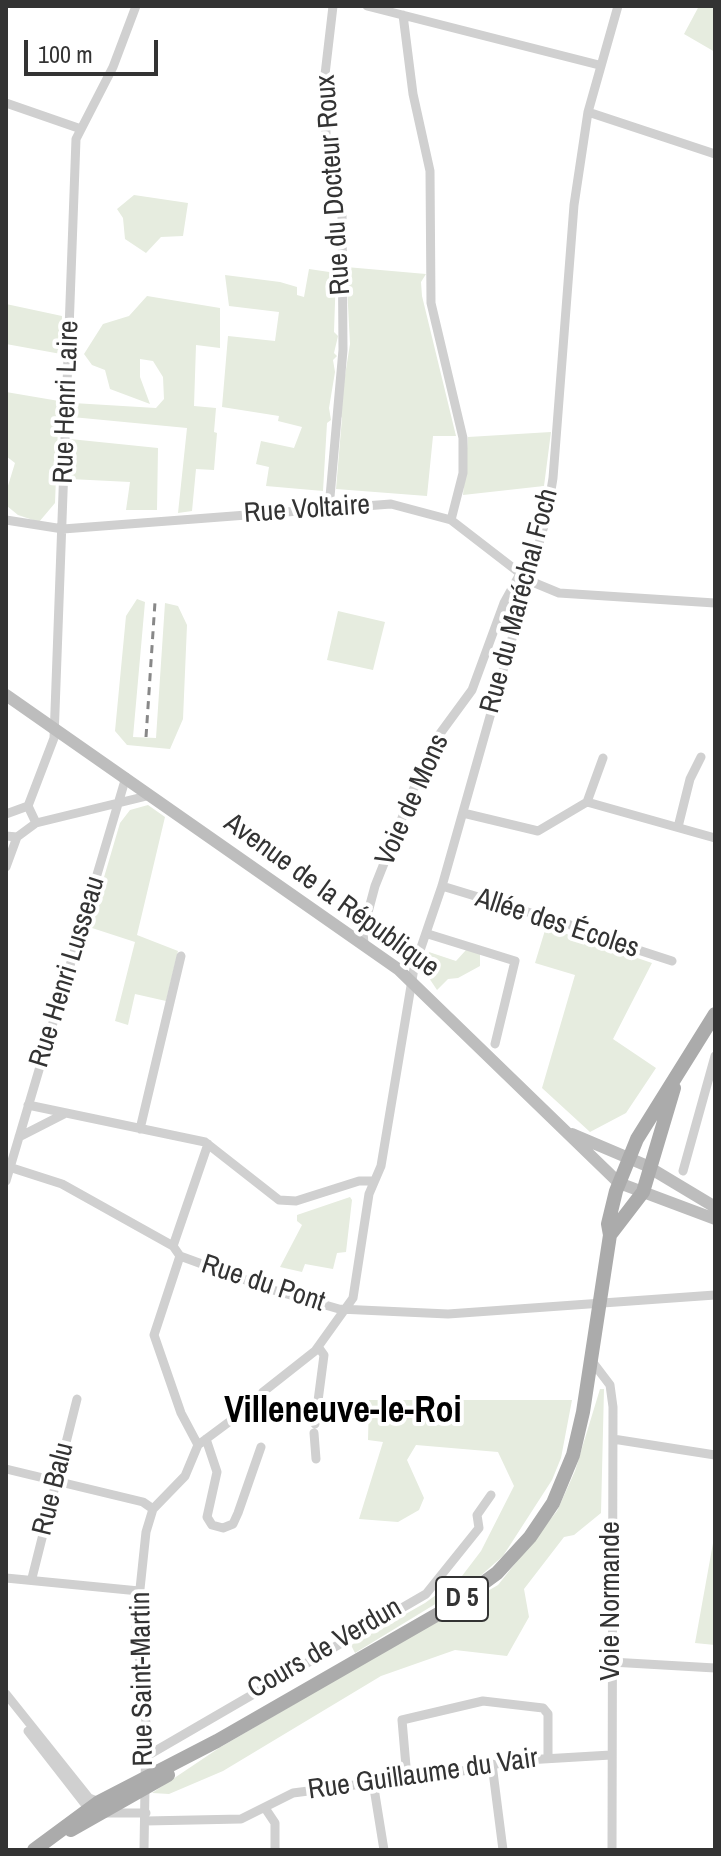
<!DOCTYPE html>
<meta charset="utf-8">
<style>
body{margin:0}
#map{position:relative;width:721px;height:1856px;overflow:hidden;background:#fff;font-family:"Archivo Narrow",sans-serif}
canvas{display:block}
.frame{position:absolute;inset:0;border:8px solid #333;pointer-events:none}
.scale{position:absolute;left:24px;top:40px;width:134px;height:36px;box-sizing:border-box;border:4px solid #333;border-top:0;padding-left:10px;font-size:24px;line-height:28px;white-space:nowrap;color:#333;-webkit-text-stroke:6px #fff;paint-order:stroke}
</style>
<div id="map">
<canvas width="721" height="1856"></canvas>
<div class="frame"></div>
<div class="scale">100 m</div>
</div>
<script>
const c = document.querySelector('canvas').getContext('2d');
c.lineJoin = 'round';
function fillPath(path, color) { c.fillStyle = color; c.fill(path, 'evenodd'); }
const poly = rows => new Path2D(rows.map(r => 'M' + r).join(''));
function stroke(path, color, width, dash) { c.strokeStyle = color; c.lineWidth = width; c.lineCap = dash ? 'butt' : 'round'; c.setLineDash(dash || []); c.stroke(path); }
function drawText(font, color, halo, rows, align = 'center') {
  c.font = font + ' "Archivo Narrow",sans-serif'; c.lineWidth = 8; c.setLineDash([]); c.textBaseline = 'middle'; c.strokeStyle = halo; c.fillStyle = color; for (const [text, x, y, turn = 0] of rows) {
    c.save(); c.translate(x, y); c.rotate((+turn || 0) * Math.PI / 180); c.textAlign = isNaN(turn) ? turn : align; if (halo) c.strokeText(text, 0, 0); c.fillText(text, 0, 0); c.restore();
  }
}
fillPath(poly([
 [699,6,715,6,715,52,684,34],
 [134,195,188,203,183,236,161,237,146,253,125,239,123,218,117,209],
 [346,267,426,274,421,282,422,296,456,436,433,436,427,496,336,489,342,418,339,413,350,344],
 [309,269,336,273,334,332,338,336,334,353,337,356,333,360,335,372,329,408,331,420,327,423,323,491,266,486,269,467,256,464,261,441,294,448,302,427,278,421,279,416,222,407,228,336,275,341,279,312,229,306,225,275,280,282,297,287,297,295,304,297],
 [147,296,220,308,220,348,196,345,194,406,216,408,214,432,217,433,214,470,196,469,192,511,178,513,187,428,72,417,73,403,156,408,164,399,163,377,153,361,140,359,140,377,150,404,110,389,105,370,92,365,84,354,103,324,129,316],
 [6,304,62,316,61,354,6,344],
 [6,392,59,401,55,503,39,522,18,515,7,506,7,489,15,463,6,456],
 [551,432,544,486,463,495,468,437],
 [70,439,158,448,157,510,126,510,130,482,70,479],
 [137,599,145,602,133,737,156,738,165,603,178,606,187,625,183,719,170,749,127,745,115,731,126,616],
 [338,611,385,622,373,670,327,660],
 [148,805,165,817,137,935,178,951,166,1001,135,994,128,1025,115,1021,135,942,92,928,92,918,120,823,130,810],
 [546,927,652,963,613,1039,656,1068,626,1113,590,1132,542,1088,575,975,535,963],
 [466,950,480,954,480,966,458,978,448,979,437,990,423,969,429,952,456,961],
 [350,1197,352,1200,346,1252,337,1253,333,1269,305,1264,302,1272,280,1267,302,1225,297,1221,297,1215],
 [600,1389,604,1389,601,1513,574,1535,564,1537,524,1589,529,1617,507,1656,455,1650,381,1676,223,1771,169,1794,152,1793,219,1748,498,1585,557,1511,575,1471],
 [369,1400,572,1400,561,1458,552,1480,503,1556,478,1578,355,1653,351,1645,425,1603,462,1576,481,1551,514,1486,498,1452,416,1445,407,1460,424,1498,419,1510,398,1522,359,1519,383,1442,368,1440],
 [715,1532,715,1645,695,1643]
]), '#e6ecdf');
stroke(poly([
 [367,6,599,65],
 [403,15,413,94,430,171,431,303,463,438,463,473,451,520],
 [6,103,81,129],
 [588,112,715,154],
 [329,508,343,350,342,213,327,157,324,83,333,6],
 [6,520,63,529,391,504,451,520,530,581,559,593,715,603],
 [587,802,603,758],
 [28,806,54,738,76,139,113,67,136,6],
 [463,813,538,831,587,802,715,838],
 [6,814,28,806,36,823,17,837,6,836],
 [36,823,151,795],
 [678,827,690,779,701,757],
 [6,867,17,837],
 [442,886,577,927,592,935,672,961],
 [428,934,515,961,495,1044],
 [364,944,363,931,375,886,416,783,439,735,472,690,504,603,520,574],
 [28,1105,205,1142,279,1200,296,1201,359,1181,372,1181],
 [140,1129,181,956],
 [19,1137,64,1114],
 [6,1166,62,1184,173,1246,180,1256],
 [683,1171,715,1056],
 [6,1181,126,777],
 [173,1246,208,1144],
 [180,1256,273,1290,339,1309,448,1314,715,1295],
 [180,1256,154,1335,181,1413,198,1445],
 [591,1360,610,1385,613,1407,612,1850],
 [315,1424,324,1355,319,1348],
 [314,1433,316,1459],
 [206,1439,217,1472,207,1517,212,1525,223,1528,233,1524,238,1513,261,1447],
 [613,1439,715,1455],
 [6,1469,143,1502,153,1509],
 [6,1578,139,1591],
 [32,1578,77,1399],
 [611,1662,715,1668],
 [6,1694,89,1798,99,1802],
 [28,1731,88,1808],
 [145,1757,426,1594,479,1528,477,1515,491,1495],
 [492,1764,503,1850],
 [407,1778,402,1720,483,1701,543,1708,548,1714,548,1757],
 [373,1782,384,1850],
 [265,1808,275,1823,275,1850],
 [106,1813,146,1813],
 [146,1821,241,1819,293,1793,477,1769,509,1761,611,1755],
 [144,1850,146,1723,136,1627,146,1532,153,1509,185,1476,198,1445,237,1416,252,1411,263,1392,315,1351,353,1298,369,1194,381,1166,414,968,442,886,547,515,553,478,574,205,588,112,618,6]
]), '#d0d0d0', 9);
stroke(poly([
 [6,695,398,969,619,1183,715,1219],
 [572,1134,645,1165,715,1207]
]), '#bdbdbd', 12);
stroke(poly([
 [610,1235,643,1192,674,1088],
 [71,1830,168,1775],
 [34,1850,99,1802,217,1741,452,1606,497,1573,530,1537,553,1503,573,1455,583,1412,610,1235,608,1224,616,1191,637,1139,715,1014]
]), '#ababab', 14);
stroke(poly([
 [146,737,155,602]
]), '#888', 3, [8, 6]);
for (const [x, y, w] of [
 [462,1599,52]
]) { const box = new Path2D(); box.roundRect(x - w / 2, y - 22, w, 44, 6); c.fillStyle = '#fff'; c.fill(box); stroke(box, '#333', 2); }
drawText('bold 26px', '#333', null, [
 ["D 5",462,1599]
]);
drawText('28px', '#333', '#fff', [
 ["Rue du Docteur Roux",334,185,-94],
 ["Rue Henri Laire",67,402,-88],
 ["Rue Voltaire",307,510,-4],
 ["Rue du Maréchal Foch",520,601,-75],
 ["Voie de Mons",413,800,-66],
 ["Avenue de la République",331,896,36],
 ["Allée des Écoles",557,924,18],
 ["Rue Henri Lusseau",68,972,-73],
 ["Rue du Pont",263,1284,18],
 ["Rue Balu",54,1489,-76],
 ["Voie Normande",611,1601,-90],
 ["Cours de Verdun",325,1649,-30],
 ["Rue Saint-Martin",143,1679,-91],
 ["Rue Guillaume du Vair",423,1775,-8]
]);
drawText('bold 36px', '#000', '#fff', [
 ["Villeneuve-le-Roi",343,1412]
]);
</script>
